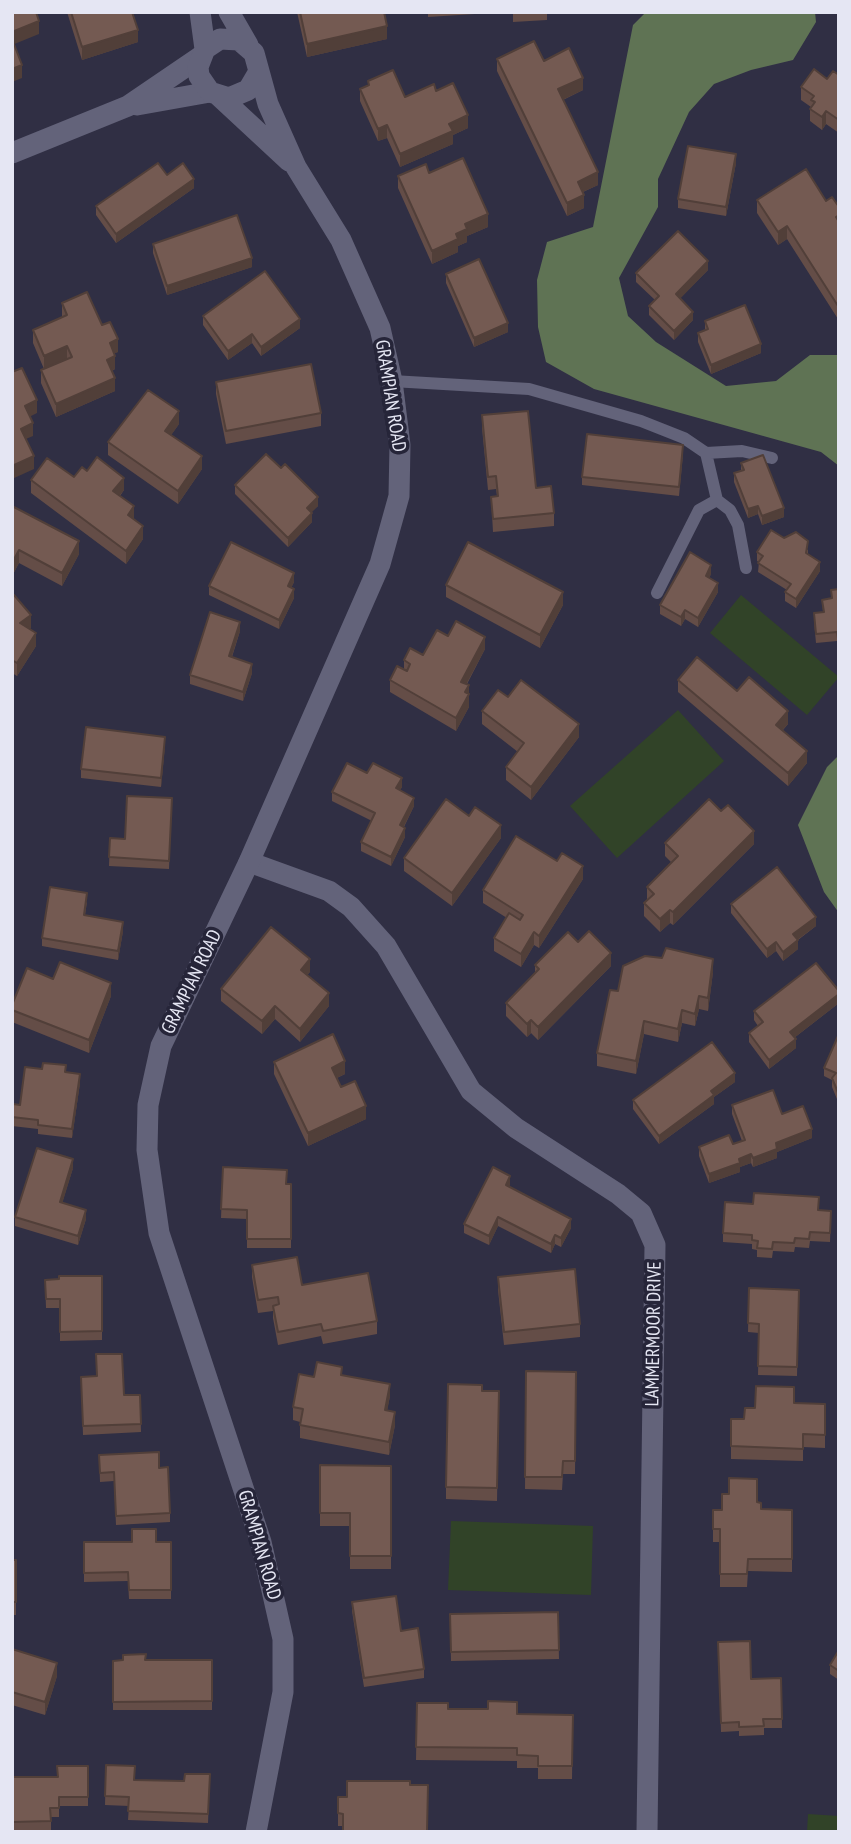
<!DOCTYPE html>
<style>
body{margin:0}
#map{position:relative;width:851px;height:1844px;overflow:hidden;background:#302f44;font-family:"PT Sans Narrow",sans-serif}
canvas{display:block}
.frame{position:absolute;inset:0;border:14px solid #e5e6f3;pointer-events:none}
</style>
<div id="map">
<canvas width="851" height="1844"></canvas>
<div class="frame"></div>
</div>
<script>
const c = document.querySelector('canvas').getContext('2d');
c.lineJoin = 'round';
function fillPath(path, color) { c.fillStyle = color; c.fill(path, 'evenodd'); }
const poly = rows => new Path2D(rows.map(r => 'M' + r).join(''));
function stroke(path, color, width, dash) { c.strokeStyle = color; c.lineWidth = width; c.lineCap = dash ? 'butt' : 'round'; c.setLineDash(dash || []); c.stroke(path); }
function drawText(font, color, halo, rows, align = 'center') {
  c.font = font + ' "PT Sans Narrow",sans-serif'; c.lineWidth = 7; c.setLineDash([]); c.textBaseline = 'middle'; c.strokeStyle = halo; c.fillStyle = color; for (const [text, x, y, turn = 0] of rows) {
    c.save(); c.translate(x, y); c.rotate((+turn || 0) * Math.PI / 180); c.textAlign = isNaN(turn) ? turn : align; if (halo) c.strokeText(text, 0, 0); c.fillText(text, 0, 0); c.restore();
  }
}
fillPath(poly([
 [741,595,839,677,807,715,710,633],
 [678,710,724,761,617,858,570,806],
 [451,1521,593,1526,591,1595,448,1590],
 [808,1814,839,1816,839,1832,807,1832]
]), '#314328');
fillPath(poly([
 [646,12,815,12,816,22,793,60,751,70,714,84,689,112,658,179,658,207,619,278,628,316,656,342,726,386,776,381,810,355,839,355,839,466,821,452,594,389,546,362,538,327,537,280,547,242,593,227,633,25],
 [839,755,839,913,824,892,798,825,827,767]
]), '#5f7354');
stroke(poly([
 [392,381,529,389,641,421,684,438,706,453,717,500,730,510,738,525,746,568],
 [706,453,742,451,772,458],
 [657,593,699,510,717,500]
]), '#63637a', 12);
stroke(poly([
 [137,105,210,92],
 [12,153,128,106,200,57],
 [249,862,329,891,351,907,386,946,471,1091,516,1128,618,1194,641,1213,655,1245,647,1832]
]), '#63637a', 21);
stroke(poly([
 [200,12,205,49],
 [229,12,248,45],
 [219,96,289,161],
 [256,1832,283,1692,283,1639,261,1542,159,1233,147,1150,148,1105,161,1046,249,862,380,564,399,496,400,445,392,381,380,328,341,240,296,167,268,104,254,53,239,40,220,39,205,49,198,67,199,76,210,92,229,98,248,90,258,73]
]), '#63637a', 21);
fillPath(poly([
 [67,12,132,12,138,42,82,60],
 [297,12,384,12,387,39,307,57],
 [428,12,506,12,428,17],
 [513,12,547,12,547,20,513,22],
 [497,59,544,61,583,90,563,100,598,185,583,192,584,208,567,216,497,71],
 [839,75,839,133,826,124,822,130,810,121,810,109,811,107,801,100,801,87],
 [368,81,405,97,436,91,468,128,453,135,453,144,400,167,387,138,378,141,360,101,360,89,368,85],
 [736,163,726,216,678,208,678,199],
 [429,173,488,227,467,236,467,242,458,246,458,252,432,264,398,188,398,176],
 [167,175,194,188,116,243,96,215,96,206],
 [757,200,826,201,839,207,838,319,787,239,778,245,757,213],
 [153,244,252,267,167,295,153,253],
 [708,270,680,298,693,320,674,340,649,315,649,306,655,300,636,282,636,273],
 [446,274,508,332,474,347,446,283],
 [62,303,102,325,118,352,114,353,115,369,112,371,115,391,56,417,41,383,41,370,44,369,33,343,33,330,62,317],
 [203,316,300,328,261,356,252,343,228,360,203,325],
 [705,321,761,353,711,374,698,342,698,333,705,331],
 [216,382,321,413,321,426,226,444,216,394],
 [482,415,536,488,554,513,554,526,493,532,491,497,497,496,496,489,488,490,482,428],
 [179,424,171,435,202,469,178,504,108,455,108,442],
 [683,454,679,496,582,485,582,477],
 [741,463,784,517,762,525,758,514,748,518,734,482,734,473,741,471],
 [87,471,124,490,120,496,134,519,143,539,126,564,31,493,31,480,74,477],
 [235,485,318,506,311,512,312,522,288,547,235,494],
 [12,506,79,554,62,586,19,563,12,576],
 [784,538,808,550,808,554,820,571,796,608,785,601,785,592,787,590,758,572,759,562,757,561,757,552],
 [711,574,709,578,718,592,698,627,685,619,681,626,660,614,660,605],
 [294,582,291,588,294,598,279,629,209,595,209,586],
 [446,585,563,605,540,648,446,597],
 [839,589,839,654,837,641,816,643,814,622,814,613,823,612,822,600,831,598,831,590],
 [12,597,31,628,29,629,36,646,17,676,12,673],
 [240,631,232,657,252,673,243,701,190,684,190,675],
 [448,636,485,649,467,684,469,707,456,731,390,692,390,680,404,669,404,660,423,655],
 [678,680,737,691,788,724,783,730,807,763,788,786,678,692],
 [508,697,579,737,531,800,506,780,506,767,518,752,482,724,482,711],
 [165,745,161,787,81,778,81,769],
 [367,773,402,787,400,790,414,806,404,827,405,837,391,866,361,851,361,842,372,821,332,801,332,792],
 [172,798,169,869,109,866,110,838,125,839],
 [469,816,501,838,452,906,404,871,404,858],
 [665,843,754,844,673,925,670,923,660,932,644,916,644,903,647,900,647,887,671,862,665,856],
 [557,861,583,879,539,948,534,945,521,967,494,951,494,938,507,918,483,903,483,890],
 [87,902,85,915,123,931,118,960,42,946,42,938],
 [731,904,816,926,798,940,798,949,783,961,776,951,767,958,731,913],
 [535,965,611,966,538,1040,531,1033,527,1037,506,1016,506,1003,535,973],
 [310,972,307,975,329,1006,300,1042,275,1019,262,1034,221,1001,221,989],
 [713,972,708,1011,699,1009,695,1026,682,1023,678,1042,644,1034,636,1074,597,1066,597,1053,618,991],
 [53,979,111,996,89,1053,12,1022,12,1005],
 [839,991,839,1003,794,1038,796,1048,769,1069,749,1042,749,1033,758,1026,754,1020,754,1011],
 [838,1036,839,1104,832,1087,832,1080,824,1076,824,1068],
 [274,1062,345,1074,337,1078,341,1087,366,1119,308,1146,274,1074],
 [66,1072,80,1083,72,1138,38,1134,38,1129,12,1126,12,1114,20,1105],
 [735,1082,714,1097,714,1104,659,1144,633,1109,633,1100],
 [732,1105,782,1114,812,1138,777,1152,777,1158,753,1167,751,1163,740,1167,740,1172,709,1183,699,1156,699,1147,733,1144,742,1141,732,1114],
 [223,1167,291,1184,291,1248,247,1248,247,1219,221,1218],
 [73,1168,62,1203,86,1219,78,1245,15,1226,15,1217],
 [510,1185,509,1187,571,1228,561,1247,555,1244,551,1253,498,1226,489,1245,464,1233,464,1224],
 [819,1210,831,1211,830,1242,810,1241,809,1248,795,1247,794,1252,773,1251,772,1258,757,1257,757,1250,752,1249,752,1244,723,1242,723,1233],
 [252,1265,302,1285,377,1321,377,1334,323,1344,321,1336,278,1345,273,1318,273,1311,258,1313,252,1277],
 [102,1276,102,1340,60,1341,60,1308,46,1308,45,1280],
 [498,1277,580,1324,580,1337,504,1345,498,1290],
 [749,1288,799,1290,797,1376,758,1375,759,1333,748,1332],
 [526,1371,576,1372,575,1474,563,1474,562,1490,525,1489],
 [342,1375,390,1396,387,1410,395,1425,389,1455,300,1438,300,1422,293,1420,293,1407,314,1377],
 [81,1377,124,1395,140,1395,141,1432,83,1435],
 [482,1391,499,1391,497,1501,446,1499,446,1487],
 [794,1403,825,1404,825,1448,803,1447,803,1461,731,1459,731,1419,744,1419,755,1408],
 [99,1455,159,1468,170,1513,170,1522,116,1525,114,1481,100,1482],
 [320,1465,391,1466,391,1569,350,1569,350,1526,320,1526],
 [757,1502,761,1509,792,1510,792,1572,748,1571,747,1587,720,1587,720,1542,713,1542,713,1510,722,1510],
 [84,1542,171,1542,171,1599,129,1599,128,1581,84,1582],
 [12,1554,13,1560,16,1560,16,1615,12,1615],
 [352,1602,401,1631,424,1669,424,1678,364,1687,352,1611],
 [558,1612,559,1659,451,1661,450,1614],
 [718,1642,751,1679,781,1678,782,1728,764,1728,764,1735,739,1736,739,1731,721,1732],
 [12,1649,57,1676,45,1715,12,1705],
 [839,1650,839,1680,830,1674,830,1665],
 [212,1660,212,1710,113,1710,113,1661],
 [417,1703,448,1709,517,1714,573,1715,572,1779,538,1779,538,1768,517,1768,517,1761,416,1760],
 [106,1765,135,1780,184,1781,210,1774,208,1823,128,1820,129,1806,105,1805],
 [88,1766,88,1806,59,1806,59,1817,51,1817,51,1830,12,1831,12,1777,57,1777],
 [410,1781,343,1826,338,1826,338,1797,347,1797]
]), '#644d47');
fillPath(poly([
 [39,21,39,34,12,45,12,32],
 [387,26,387,39,307,57,307,44],
 [138,30,138,42,82,60,82,47],
 [22,65,22,78,12,82,12,69],
 [583,78,583,90,558,102,558,89],
 [826,111,826,124,822,130,822,117],
 [468,115,468,128,453,135,453,144,400,167,400,154,449,124],
 [387,125,387,138,378,141,378,129],
 [736,154,736,163,726,216,726,207],
 [598,172,598,185,578,194,578,182],
 [194,179,194,188,116,243,116,234],
 [584,195,584,208,567,216,567,203],
 [488,214,488,227,467,236,467,242,458,246,458,252,432,264,432,251,456,234,465,224],
 [787,226,787,239,778,245,778,232],
 [252,258,252,267,167,295,167,286],
 [708,261,708,270,676,303,676,294],
 [693,312,693,320,674,340,674,331],
 [300,319,300,328,261,356,261,347],
 [508,323,508,332,474,347,474,338],
 [252,334,252,343,228,360,228,351],
 [118,339,118,352,110,355,110,343],
 [761,344,761,353,711,374,711,365],
 [67,346,67,359,44,369,44,356],
 [115,356,115,369,107,373,107,360],
 [115,378,115,391,56,417,56,404],
 [37,400,37,413,25,419,25,406],
 [179,411,179,424,165,444,165,431],
 [33,423,33,436,21,441,21,429],
 [34,456,34,469,12,479,12,466],
 [202,456,202,469,178,504,178,491],
 [124,478,124,490,113,504,113,491],
 [318,497,318,506,307,517,307,508],
 [134,506,134,519,128,515],
 [758,506,758,514,748,518,748,509],
 [784,508,784,517,762,525,762,516],
 [312,513,312,522,288,547,288,538],
 [143,526,143,539,126,564,126,551],
 [79,541,79,554,62,586,62,573],
 [19,550,19,563,12,576,12,563],
 [820,562,820,571,796,608,796,599],
 [711,565,711,574,706,585,706,576],
 [294,573,294,582,288,595,288,586],
 [718,583,718,592,698,627,698,618],
 [294,589,294,598,279,629,279,620],
 [563,592,563,605,540,648,540,635],
 [685,610,685,619,681,626,681,617],
 [31,615,31,628,20,636,20,623],
 [240,622,240,631,229,665,229,656],
 [36,633,36,646,17,676,17,663],
 [485,637,485,649,461,694,461,682],
 [252,664,252,673,243,701,243,692],
 [469,685,469,707,456,731,456,718],
 [788,711,788,724,776,737,776,725],
 [579,724,579,737,531,800,531,787],
 [165,737,165,745,161,787,161,778],
 [807,751,807,763,788,786,788,773],
 [402,778,402,787,396,797,396,788],
 [414,798,414,806,400,834,400,825],
 [501,825,501,838,452,906,452,893],
 [405,828,405,837,391,866,391,857],
 [754,831,754,844,673,925,673,912],
 [583,866,583,879,539,948,539,936],
 [670,910,670,923,660,932,660,919],
 [816,917,816,926,793,943,793,934],
 [123,922,123,931,118,960,118,951],
 [534,932,534,945,521,967,521,954],
 [798,940,798,949,783,961,783,952],
 [776,942,776,951,767,958,767,949],
 [611,953,611,966,538,1040,538,1027],
 [310,959,310,972,301,983,301,970],
 [713,959,713,972,708,1011,708,998],
 [111,983,111,996,89,1053,89,1040],
 [329,993,329,1006,300,1042,300,1029],
 [839,994,839,1003,790,1041,790,1032],
 [699,996,699,1009,695,1026,695,1014],
 [275,1006,275,1019,262,1034,262,1021],
 [682,1010,682,1023,678,1042,678,1029],
 [531,1020,531,1033,527,1037,527,1024],
 [644,1021,644,1034,636,1074,636,1061],
 [796,1039,796,1048,769,1069,769,1060],
 [345,1061,345,1074,332,1080,332,1068],
 [735,1073,735,1082,714,1097,714,1104,659,1144,659,1136,711,1091],
 [80,1074,80,1083,72,1138,72,1129],
 [366,1106,366,1119,308,1146,308,1133],
 [812,1129,812,1138,777,1152,777,1158,753,1167,753,1158,776,1143],
 [751,1154,751,1163,740,1167,740,1172,709,1183,709,1174,739,1159],
 [73,1159,73,1168,60,1211,60,1202],
 [510,1176,510,1185,506,1194,506,1185],
 [86,1210,86,1219,78,1245,78,1236],
 [498,1217,498,1226,489,1245,489,1236],
 [571,1219,571,1228,561,1247,561,1238],
 [555,1235,555,1244,551,1253,551,1244],
 [390,1384,390,1396,385,1423,385,1410],
 [395,1412,395,1425,389,1455,389,1442],
 [57,1663,57,1676,45,1715,45,1702]
]), '#513f39');
const building = poly([
 [12,12,36,12,39,21,12,32,12,12],
 [71,12,132,12,138,30,82,47,71,12],
 [300,12,384,12,387,26,307,44,300,12],
 [12,39,22,65,12,69,12,39],
 [534,41,544,61,569,48,583,78,558,89,598,172,578,182,584,195,567,203,497,59,534,41],
 [814,69,827,79,833,71,839,75,839,120,826,111,822,117,810,109,815,102,811,100,814,96,801,87,814,69],
 [393,70,405,97,434,84,436,91,453,83,468,115,449,124,453,131,400,154,387,125,378,129,360,89,369,85,368,81,393,70],
 [688,146,736,154,726,207,678,199,688,146],
 [463,158,488,214,465,224,467,229,456,234,458,239,432,251,398,176,426,164,429,173,463,158],
 [158,163,167,175,183,163,194,179,116,234,96,206,158,163],
 [806,169,826,201,832,197,839,207,839,215,836,217,839,222,838,306,787,226,778,232,757,200,806,169],
 [237,215,252,258,167,286,153,244,237,215],
 [678,231,708,261,676,294,693,312,674,331,649,306,659,296,636,273,678,231],
 [479,259,508,323,474,338,446,274,479,259],
 [265,271,300,319,261,347,252,334,228,351,203,316,265,271],
 [87,292,102,325,110,322,118,339,110,343,115,356,107,360,115,378,56,404,41,370,72,357,67,346,44,356,33,330,67,315,62,303,87,292],
 [745,305,761,344,711,365,698,333,708,329,705,321,745,305],
 [311,364,321,413,226,431,216,382,311,364],
 [22,368,37,400,25,406,33,423,21,429,34,456,12,466,12,372,22,368],
 [148,390,179,411,165,431,202,456,178,491,108,442,148,390],
 [528,411,536,488,551,486,554,513,493,519,491,497,498,496,496,476,488,477,482,415,528,411],
 [587,434,683,445,679,487,582,477,587,434],
 [266,454,281,468,285,464,318,497,307,508,312,513,288,538,235,485,266,454],
 [763,455,784,508,762,516,758,506,748,509,734,473,744,470,741,463,763,455],
 [97,457,124,478,113,491,134,506,128,515,143,526,126,551,31,480,47,458,74,477,82,467,87,471,97,457],
 [12,506,79,541,62,573,19,550,12,563,12,506],
 [771,530,784,538,796,532,808,541,806,553,820,562,796,599,785,592,791,584,758,563,763,556,757,552,771,530],
 [231,542,294,573,288,586,294,589,279,620,209,586,231,542],
 [468,542,563,592,540,635,446,585,468,542],
 [690,552,711,565,706,576,718,583,698,618,685,610,681,617,660,605,690,552],
 [839,589,839,645,837,632,816,634,814,613,824,612,822,600,832,598,831,590,839,589],
 [14,595,31,615,20,623,36,633,17,663,12,660,12,597,14,595],
 [210,612,240,622,229,656,252,664,243,692,190,675,210,612],
 [456,621,485,637,461,682,469,685,465,692,469,694,456,718,390,680,397,666,407,671,410,664,404,660,410,648,423,655,437,630,448,636,456,621],
 [697,657,737,691,749,677,788,711,776,725,807,751,788,773,678,680,697,657],
 [521,680,579,724,531,787,506,767,524,743,482,711,498,690,508,697,521,680],
 [86,727,165,737,161,778,81,769,86,727],
 [347,763,367,773,373,763,402,778,396,788,414,798,400,825,405,828,391,857,361,842,375,813,332,792,347,763],
 [127,796,172,798,169,861,109,857,110,838,125,839,127,796],
 [446,799,469,816,475,807,501,825,452,893,404,858,446,799],
 [709,799,721,811,728,805,754,831,673,912,670,910,660,919,644,903,654,894,647,887,678,856,665,843,709,799],
 [516,836,557,861,562,853,583,866,539,936,534,932,521,954,494,938,509,913,520,920,523,915,483,890,516,836],
 [777,867,816,917,793,934,798,940,783,952,776,942,767,949,731,904,777,867],
 [50,887,87,893,84,915,123,922,118,951,42,938,50,887],
 [271,927,310,959,301,970,329,993,300,1029,275,1006,262,1021,221,989,271,927],
 [589,931,611,953,538,1027,531,1020,527,1024,506,1003,539,969,535,965,568,932,578,942,589,931],
 [666,948,713,959,708,998,699,996,695,1014,682,1010,678,1029,644,1021,636,1061,597,1053,610,990,618,991,623,966,645,956,662,958,666,948],
 [60,962,111,983,89,1040,12,1010,12,1005,27,968,53,979,60,962],
 [816,963,839,991,839,994,790,1032,796,1039,769,1060,749,1033,763,1022,754,1011,816,963],
 [333,1034,345,1061,332,1068,341,1087,355,1081,366,1106,308,1133,274,1062,333,1034],
 [838,1036,839,1036,839,1095,832,1078,836,1073,824,1068,838,1036],
 [712,1042,735,1073,711,1091,714,1095,659,1136,633,1100,712,1042],
 [43,1063,66,1065,65,1072,80,1074,72,1129,38,1125,38,1120,12,1117,13,1104,20,1105,25,1067,42,1069,43,1063],
 [773,1090,782,1114,803,1106,812,1129,776,1143,777,1149,753,1158,751,1154,739,1159,740,1163,709,1174,699,1147,729,1135,733,1144,745,1140,732,1105,773,1090],
 [37,1148,73,1159,60,1202,86,1210,78,1236,15,1217,37,1148],
 [223,1167,287,1170,286,1184,291,1184,291,1239,247,1239,247,1210,221,1209,223,1167],
 [493,1167,510,1176,506,1185,571,1219,561,1238,555,1235,551,1244,498,1217,489,1236,464,1224,493,1167],
 [754,1193,819,1197,818,1210,831,1211,830,1233,810,1232,809,1239,795,1238,794,1243,773,1242,772,1249,757,1248,758,1241,752,1240,752,1235,723,1233,725,1202,753,1204,754,1193],
 [297,1257,302,1285,368,1273,377,1321,323,1331,321,1324,278,1332,273,1306,279,1304,278,1297,258,1300,252,1265,297,1257],
 [575,1269,580,1324,504,1332,498,1277,575,1269],
 [59,1276,102,1276,102,1331,60,1332,60,1299,46,1299,45,1280,59,1279,59,1276],
 [749,1288,799,1290,797,1367,758,1366,759,1324,748,1323,749,1288],
 [96,1354,122,1354,124,1395,140,1395,141,1424,83,1426,81,1377,97,1376,96,1354],
 [317,1362,342,1367,341,1375,390,1384,385,1410,395,1412,389,1442,300,1425,303,1409,293,1407,299,1374,314,1377,317,1362],
 [526,1371,576,1372,575,1461,563,1461,562,1477,525,1477,526,1371],
 [448,1384,482,1385,482,1391,499,1391,497,1488,446,1487,448,1384],
 [756,1386,794,1387,794,1403,825,1404,825,1435,803,1434,803,1449,731,1446,731,1419,744,1419,745,1408,755,1408,756,1386],
 [159,1452,159,1468,168,1467,170,1513,116,1516,114,1472,100,1473,99,1455,159,1452],
 [320,1465,391,1466,391,1556,350,1556,350,1513,320,1513,320,1465],
 [729,1478,757,1479,757,1502,761,1503,761,1509,792,1510,792,1559,748,1559,747,1574,720,1574,720,1529,713,1529,713,1510,722,1510,722,1494,729,1494,729,1478],
 [132,1529,156,1529,156,1542,171,1542,171,1590,129,1590,128,1572,84,1573,84,1542,132,1542,132,1529],
 [12,1554,13,1560,16,1560,16,1602,12,1602,12,1554],
 [396,1596,401,1631,418,1628,424,1669,364,1678,352,1602,396,1596],
 [558,1612,559,1650,451,1652,450,1614,558,1612],
 [750,1641,751,1679,781,1678,782,1719,763,1719,764,1726,739,1727,739,1722,721,1723,718,1642,750,1641],
 [12,1649,57,1663,45,1702,12,1692,12,1649],
 [839,1650,839,1671,830,1665,839,1650],
 [146,1654,145,1660,212,1660,212,1701,113,1702,113,1661,123,1660,123,1655,146,1654],
 [488,1701,517,1702,517,1714,573,1715,572,1766,538,1766,538,1756,517,1755,517,1748,416,1747,417,1703,448,1703,448,1709,488,1709,488,1701],
 [106,1765,135,1766,134,1780,184,1781,185,1774,210,1774,208,1814,128,1811,129,1797,105,1796,106,1765],
 [57,1766,88,1766,88,1797,59,1797,59,1808,50,1808,51,1821,12,1822,12,1777,58,1777,57,1766],
 [347,1781,410,1781,410,1785,428,1785,427,1832,343,1832,343,1814,338,1813,338,1797,347,1797,347,1781]
]);
fillPath(building, '#745a52');
stroke(building, '#513f39', 2);
drawText('19px', '#e5e6f3', '#262539', [
 ["GRAMPIAN ROAD",390,396,81],
 ["GRAMPIAN ROAD",192,982,-64],
 ["LAMMERMOOR DRIVE",654,1334,-89],
 ["GRAMPIAN ROAD",259,1545,74]
]);
</script>
